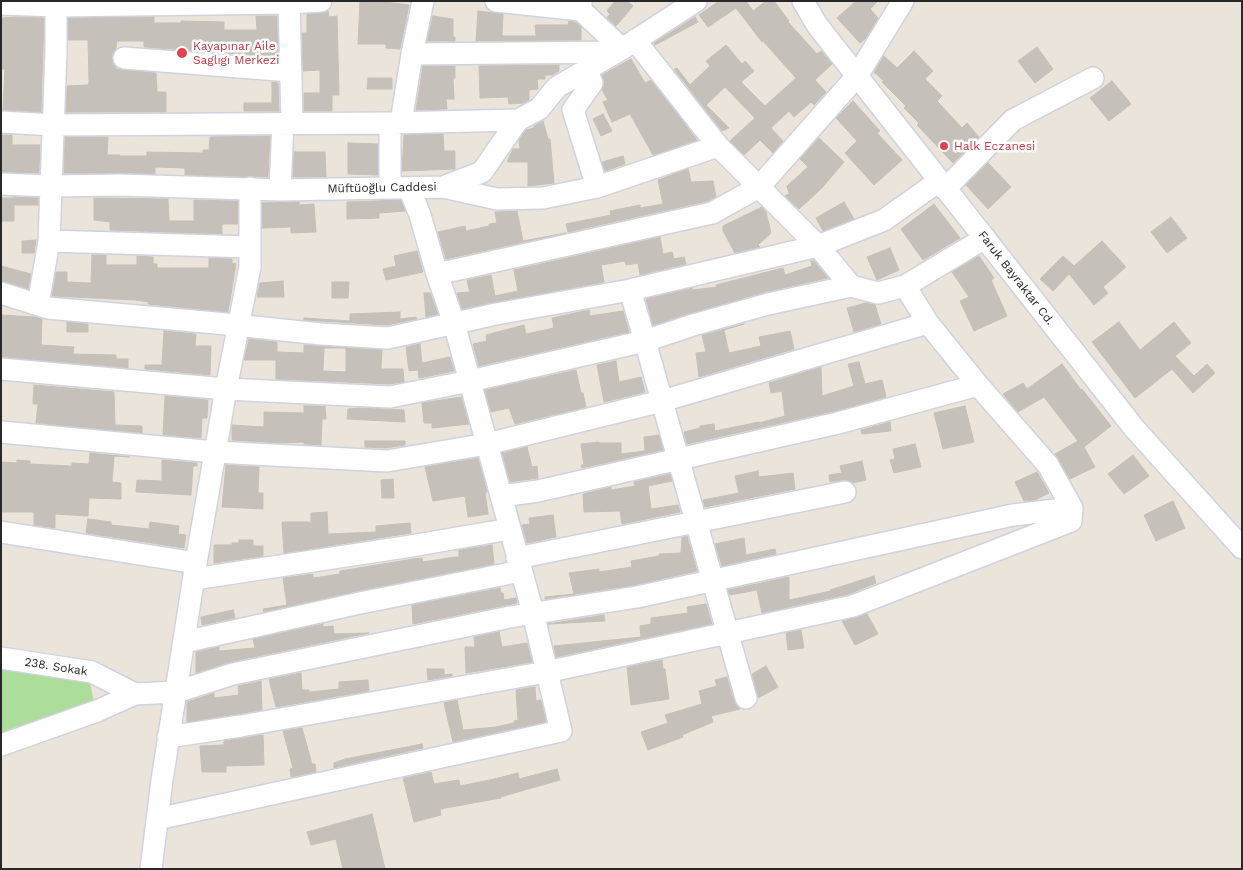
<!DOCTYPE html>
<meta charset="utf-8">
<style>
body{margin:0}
#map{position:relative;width:1243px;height:870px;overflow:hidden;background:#eae4db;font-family:"Work Sans",sans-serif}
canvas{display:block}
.frame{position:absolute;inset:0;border:2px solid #282828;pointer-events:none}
</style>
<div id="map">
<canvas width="1243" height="870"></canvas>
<div class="frame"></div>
</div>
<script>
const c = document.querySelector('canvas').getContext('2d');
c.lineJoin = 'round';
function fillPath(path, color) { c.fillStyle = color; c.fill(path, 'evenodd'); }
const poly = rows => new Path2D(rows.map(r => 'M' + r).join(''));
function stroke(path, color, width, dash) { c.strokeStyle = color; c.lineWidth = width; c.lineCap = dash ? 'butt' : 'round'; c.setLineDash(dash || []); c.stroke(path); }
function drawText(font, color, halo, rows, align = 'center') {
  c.font = font + ' "Work Sans",sans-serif'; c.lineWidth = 5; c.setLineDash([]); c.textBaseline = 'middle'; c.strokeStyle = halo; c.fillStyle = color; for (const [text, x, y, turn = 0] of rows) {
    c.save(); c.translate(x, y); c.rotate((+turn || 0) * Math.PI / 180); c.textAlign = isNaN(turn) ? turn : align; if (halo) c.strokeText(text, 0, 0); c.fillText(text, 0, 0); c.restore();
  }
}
fillPath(poly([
 [1,665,89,678,94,702,1,735]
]), '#acdd9a');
const building = poly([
 [360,1,377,1,409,5,400,49,386,48,386,44,358,44,360,1],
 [615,1,627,1,633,6,616,26,607,18,610,14,607,11,615,1],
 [719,1,746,1,753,11,766,1,774,1,789,21,788,22,817,54,821,51,832,64,815,80,826,92,814,105,811,102,794,117,789,111,771,128,783,141,773,153,760,140,744,155,730,141,755,118,725,87,706,105,729,128,722,131,674,69,677,68,690,85,710,66,706,61,726,45,742,64,745,61,754,71,741,82,765,106,796,78,763,41,762,42,736,8,708,27,699,15,719,1],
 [856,1,878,1,870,9,878,18,866,38,860,43,837,18,856,1],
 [328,11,329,17,337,16,339,95,332,95,332,111,304,111,304,93,320,93,320,70,303,71,302,33,307,33,307,14,322,13,328,11],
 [478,11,503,14,502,36,536,36,535,25,569,25,568,21,575,22,581,27,581,40,476,41,478,11],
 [256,16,277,16,278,57,144,47,144,41,117,41,116,48,112,57,113,64,117,69,123,70,156,73,157,92,166,92,166,112,66,112,67,86,88,85,89,82,88,40,68,40,68,18,154,17,154,23,181,23,181,21,224,22,224,30,257,30,256,16],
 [433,16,453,19,453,37,455,37,455,41,427,41,433,16],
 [18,17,44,18,41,112,3,110,5,69,1,69,1,18,18,17],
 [695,17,698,22,655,45,654,43,695,17],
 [1037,47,1053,69,1035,83,1018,61,1037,47],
 [914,51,933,71,925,79,942,96,937,101,962,128,967,123,979,137,953,163,917,125,919,123,904,108,906,106,882,82,884,81,874,72,884,56,897,68,914,51],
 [631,59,645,83,651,80,697,140,653,155,630,114,612,122,603,102,608,100,602,90,604,84,602,75,631,59],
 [559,65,559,71,553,75,545,75,545,79,537,79,538,89,529,90,529,100,523,103,509,104,508,97,480,98,479,66,559,65],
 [423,66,455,66,455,78,453,78,454,99,446,99,447,109,416,110,423,66],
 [368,78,392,78,392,89,367,89,368,78],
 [1112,81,1131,104,1109,121,1090,98,1112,81],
 [272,82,278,83,279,111,244,111,244,103,272,103,272,82],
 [853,101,880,131,877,133,902,160,874,185,845,153,857,141,836,118,853,101],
 [603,114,612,131,601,136,593,119,603,114],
 [543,121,548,139,550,139,554,183,528,186,528,162,507,162,513,149,520,149,519,140,526,130,534,128,534,126,543,121],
 [443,134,444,151,455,151,455,169,402,171,404,135,443,134],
 [1,135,12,135,12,145,40,145,39,173,1,172,1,135],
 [270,136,268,177,185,175,185,168,155,167,155,174,64,173,65,137,108,137,107,155,120,155,120,156,147,156,147,152,203,153,203,150,209,150,210,137,270,136],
 [819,138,844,162,822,188,799,209,785,196,789,194,787,186,808,167,800,159,819,138],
 [348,143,378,144,378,175,348,174,348,143],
 [294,152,325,152,326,177,293,177,294,152],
 [623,156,625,164,605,171,602,162,623,156],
 [988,163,1011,187,988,209,966,185,988,163],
 [688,169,691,182,713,181,716,197,708,201,568,232,566,224,611,215,610,211,640,205,640,208,663,204,658,180,688,169],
 [14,197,38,198,38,205,14,205,14,221,1,221,1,198,14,198,14,197],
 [94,198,168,199,169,221,194,221,194,200,238,201,238,224,222,224,222,234,110,230,110,222,94,220,94,198],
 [401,200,405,211,379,213,379,218,347,219,347,202,401,200],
 [299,202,299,205,314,204,316,232,291,233,291,227,262,228,262,203,299,202],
 [844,202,854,219,823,231,816,218,844,202],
 [934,204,960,238,923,260,901,229,934,204],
 [762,207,766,212,771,233,758,245,760,247,735,253,723,231,723,226,762,207],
 [517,211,523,241,566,233,446,259,438,232,465,226,466,231,489,226,489,224,497,223,495,212,517,211],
 [1171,217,1187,238,1167,253,1151,232,1171,217],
 [660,237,663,254,672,252,674,259,684,257,686,264,640,275,638,263,626,265,625,261,601,265,604,282,462,309,457,293,470,292,467,280,491,275,495,296,518,291,514,270,660,237],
 [36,240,34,253,22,253,22,241,36,240],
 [1102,241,1126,267,1103,287,1108,293,1094,305,1069,274,1053,291,1040,279,1063,256,1074,266,1102,241],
 [890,248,899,270,877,280,867,257,890,248],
 [417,251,423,272,386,280,383,269,396,266,394,256,417,251],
 [92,255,106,255,106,265,137,265,137,256,153,257,153,264,157,264,157,268,209,268,209,258,232,259,232,263,236,264,228,312,148,304,149,302,135,300,52,296,56,272,67,272,67,282,91,283,92,255],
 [979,256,994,278,991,280,1007,316,974,331,960,301,969,297,952,272,979,256],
 [811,261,814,261,828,278,765,292,653,325,646,299,692,288,692,290,717,287,716,285,783,268,785,275,812,266,811,261],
 [1,266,31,274,28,289,1,281,1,266],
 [283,281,284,297,257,297,260,283,283,281],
 [332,282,349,282,348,298,332,298,332,282],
 [424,293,430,293,438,314,426,317,424,293],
 [866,303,875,305,881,324,854,332,847,308,866,303],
 [589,310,590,316,623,311,629,332,479,366,473,344,487,341,486,335,524,325,526,334,554,328,552,318,589,310],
 [400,312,400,319,416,317,417,319,387,325,304,320,304,318,350,321,350,314,400,312],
 [1,315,34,317,42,319,41,345,74,347,73,354,116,355,116,359,128,359,128,368,1,357,1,315],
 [67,322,88,324,88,332,67,332,67,322],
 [1119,322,1140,350,1174,322,1191,343,1175,356,1194,376,1207,364,1215,373,1193,393,1172,369,1135,398,1092,342,1119,322],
 [744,324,724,330,729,353,761,346,759,337,790,331,794,349,699,377,696,353,706,352,702,335,744,324],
 [164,331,196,334,195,346,211,346,210,375,145,369,145,365,162,365,164,331],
 [249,339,277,342,277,352,304,353,304,345,382,350,381,369,403,369,404,382,389,384,276,379,276,360,244,360,249,339],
 [324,348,346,348,346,372,323,371,324,348],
 [420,344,422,363,450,357,454,371,419,378,418,370,409,371,406,347,420,344],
 [616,361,619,382,641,377,645,392,604,402,597,365,616,361],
 [859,362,865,384,882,380,886,397,835,411,687,444,684,432,700,428,700,426,714,424,715,431,759,422,759,423,785,416,782,391,771,393,769,383,821,367,822,396,854,386,848,364,859,362],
 [1062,364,1081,390,1082,389,1111,426,1084,447,1095,467,1070,479,1055,454,1078,441,1044,397,1018,412,1003,394,1023,383,1027,389,1062,364],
 [576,370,581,393,583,393,586,407,515,424,509,408,491,412,485,390,576,370],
 [34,385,114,392,115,425,142,426,142,433,36,423,38,404,33,404,34,385],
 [165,396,208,400,207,418,202,418,201,438,163,435,165,396],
 [461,397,469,424,432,428,432,423,424,423,422,403,461,397],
 [304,406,325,406,326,419,322,419,321,445,304,444,304,442,279,443,232,440,232,425,264,427,264,412,304,413,304,406],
 [965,406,974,442,943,449,934,413,965,406],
 [360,408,404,410,405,422,347,419,348,409,360,408],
 [890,422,891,431,862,434,861,430,890,422],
 [659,435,663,450,582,468,581,465,584,465,581,444,599,442,599,443,621,443,621,454,645,451,644,437,659,435],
 [365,441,405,441,405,445,386,448,365,447,365,441],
 [915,444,921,467,894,473,890,460,895,459,893,449,915,444],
 [527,447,532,467,537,466,538,478,510,482,502,453,527,447],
 [90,453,130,457,114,456,112,482,121,483,121,499,89,498,88,516,55,514,55,528,34,525,34,512,1,512,1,462,17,463,17,460,30,461,30,464,72,466,72,463,89,464,90,453],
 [1133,455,1149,476,1124,494,1108,474,1133,455],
 [478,458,487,492,485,492,488,514,468,517,465,496,433,501,425,467,478,458],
 [162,460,197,463,197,466,193,466,191,495,136,492,137,480,162,481,162,460],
 [862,461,866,480,853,483,843,480,830,482,829,475,842,473,840,466,862,461],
 [226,465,259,467,258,493,263,493,263,509,222,507,226,465],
 [758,471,759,477,793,473,795,489,705,507,703,500,739,493,735,476,758,471],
 [1037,472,1049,493,1035,500,1024,501,1015,482,1037,472],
 [670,474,672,481,648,486,651,509,678,505,680,512,622,524,620,511,584,512,583,494,611,487,611,490,635,486,634,482,670,474],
 [393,479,394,498,382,498,381,480,393,479],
 [1173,501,1185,528,1156,541,1144,515,1173,501],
 [327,512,328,534,376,532,376,526,410,523,411,533,284,553,282,522,311,522,311,513,327,512],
 [553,515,556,537,527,543,522,525,530,524,529,518,553,515],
 [88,519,111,522,111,525,149,529,150,522,179,526,178,534,186,535,184,548,86,533,88,519],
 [687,536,697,571,635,585,545,599,545,597,574,594,569,573,599,569,599,572,632,567,631,561,659,556,659,554,681,553,682,537,687,536],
 [744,538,746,555,775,549,776,554,722,566,715,544,744,538],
 [239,540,253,540,253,546,263,546,263,556,214,563,214,545,232,545,232,543,239,543,239,540],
 [492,545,494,564,264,612,263,609,287,605,283,578,313,574,313,578,340,574,340,571,413,559,422,558,423,562,455,557,459,557,459,550,492,545],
 [874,576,876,583,849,594,762,613,757,590,730,595,728,590,789,577,789,600,831,591,830,590,874,576],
 [500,588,501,593,503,593,504,600,516,598,517,603,413,624,412,605,500,588],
 [706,604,712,624,556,657,554,646,641,637,640,626,651,624,651,618,688,613,687,607,706,604],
 [233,610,235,618,202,625,201,617,233,610],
 [867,614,878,634,855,645,842,621,867,614],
 [604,615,605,621,548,624,604,615],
 [323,624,323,627,333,626,334,634,369,633,230,662,196,673,196,652,219,647,219,651,255,648,253,639,323,624],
 [801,630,804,648,788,650,786,633,801,630],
 [499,632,502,647,527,643,532,662,466,673,465,647,475,647,474,637,499,632],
 [662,660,663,669,665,669,669,699,631,705,627,667,662,660],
 [766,666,778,687,758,698,752,674,766,666],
 [427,669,444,669,444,675,452,674,452,676,428,680,427,669],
 [301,673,302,690,309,690,309,692,339,689,339,682,368,680,369,691,276,707,269,679,301,673],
 [727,677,734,701,740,709,711,716,713,722,682,735,683,737,648,750,641,732,668,723,665,715,702,704,699,691,717,686,715,680,727,677],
 [261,681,262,710,187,722,187,702,214,693,214,698,239,695,238,686,261,681],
 [535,687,536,701,541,700,546,722,453,742,444,703,457,700,463,730,496,727,514,723,514,721,518,720,516,690,535,687],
 [302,728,312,764,315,764,316,772,291,777,290,769,293,768,283,731,302,728],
 [263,735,264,765,226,766,226,772,202,772,200,746,224,745,224,741,263,735],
 [422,744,423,748,334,768,334,763,345,759,422,744],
 [557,769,560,780,500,797,501,798,440,809,441,815,414,822,403,778,431,772,434,784,459,780,460,786,490,780,518,773,519,779,557,769],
 [372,814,385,869,343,869,336,839,311,845,307,832,372,814]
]);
fillPath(building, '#c5c1ba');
stroke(building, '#c5c0b5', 1);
const minor = poly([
 [289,1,292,123],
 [496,1,581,10,581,1],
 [803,1,817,25,1134,428,1242,548],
 [1,4,57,6,289,3,321,1],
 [581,10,622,49],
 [635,40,718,146,818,246,851,286,878,293,905,286],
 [412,54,616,52],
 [124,58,291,71],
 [586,70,592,83,573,110,597,187],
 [1,122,54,125,390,123,518,120],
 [401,122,412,54,423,1],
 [1,184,50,186,120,185,280,190,443,187,482,172,518,120,539,109,557,87,622,49,696,1],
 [443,187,497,199,543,198,597,187,718,146],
 [390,188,390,123],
 [945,189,1013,120,1093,78],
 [280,190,283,123],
 [49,241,250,247],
 [437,274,712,213,759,187,857,76,903,1],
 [630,290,645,341,693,325,768,304,851,286],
 [1,293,48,308,216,323,321,334,388,338,496,314,630,290,818,246,884,220,939,181],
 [38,305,49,241,56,51,56,1],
 [1,369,226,389,390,397,470,381,645,341,746,698],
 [1,432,215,452,387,461,487,444,662,401,928,323],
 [501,496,538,491,838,423,978,385],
 [1,532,196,563],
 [517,558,845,492],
 [194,579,405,547,510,529],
 [184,642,360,603,521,571],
 [1,658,92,672,135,694],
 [168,737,241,726,546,672,853,606,1071,521,1072,508,1048,465,978,385,928,323,905,286,985,238],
 [1,745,97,711,135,694,176,692,233,674,510,617,637,597,1013,515,1072,508],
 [157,819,561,731,533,613,454,323,437,274,420,215,409,188],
 [151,869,162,780,196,563,226,389,250,267,250,188]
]);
stroke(minor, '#d0d2e0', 24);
stroke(minor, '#fff', 21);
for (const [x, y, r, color] of [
 [182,53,6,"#e0444e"],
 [944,146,5,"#e0444e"]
]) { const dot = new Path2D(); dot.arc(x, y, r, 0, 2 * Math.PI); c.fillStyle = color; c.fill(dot); stroke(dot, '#fff', 2); }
drawText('12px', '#be3a42', '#fff', [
 ["Kayapınar Aile",193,46],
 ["Saglıgı Merkezi",193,60],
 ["Halk Eczanesi",954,146]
], 'left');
drawText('12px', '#282828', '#fff', [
 ["Müftüoğlu Caddesi",382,188,-1],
 ["Faruk Bayraktar Cd.",1016,278,52],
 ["238. Sokak",56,667,9]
]);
</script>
